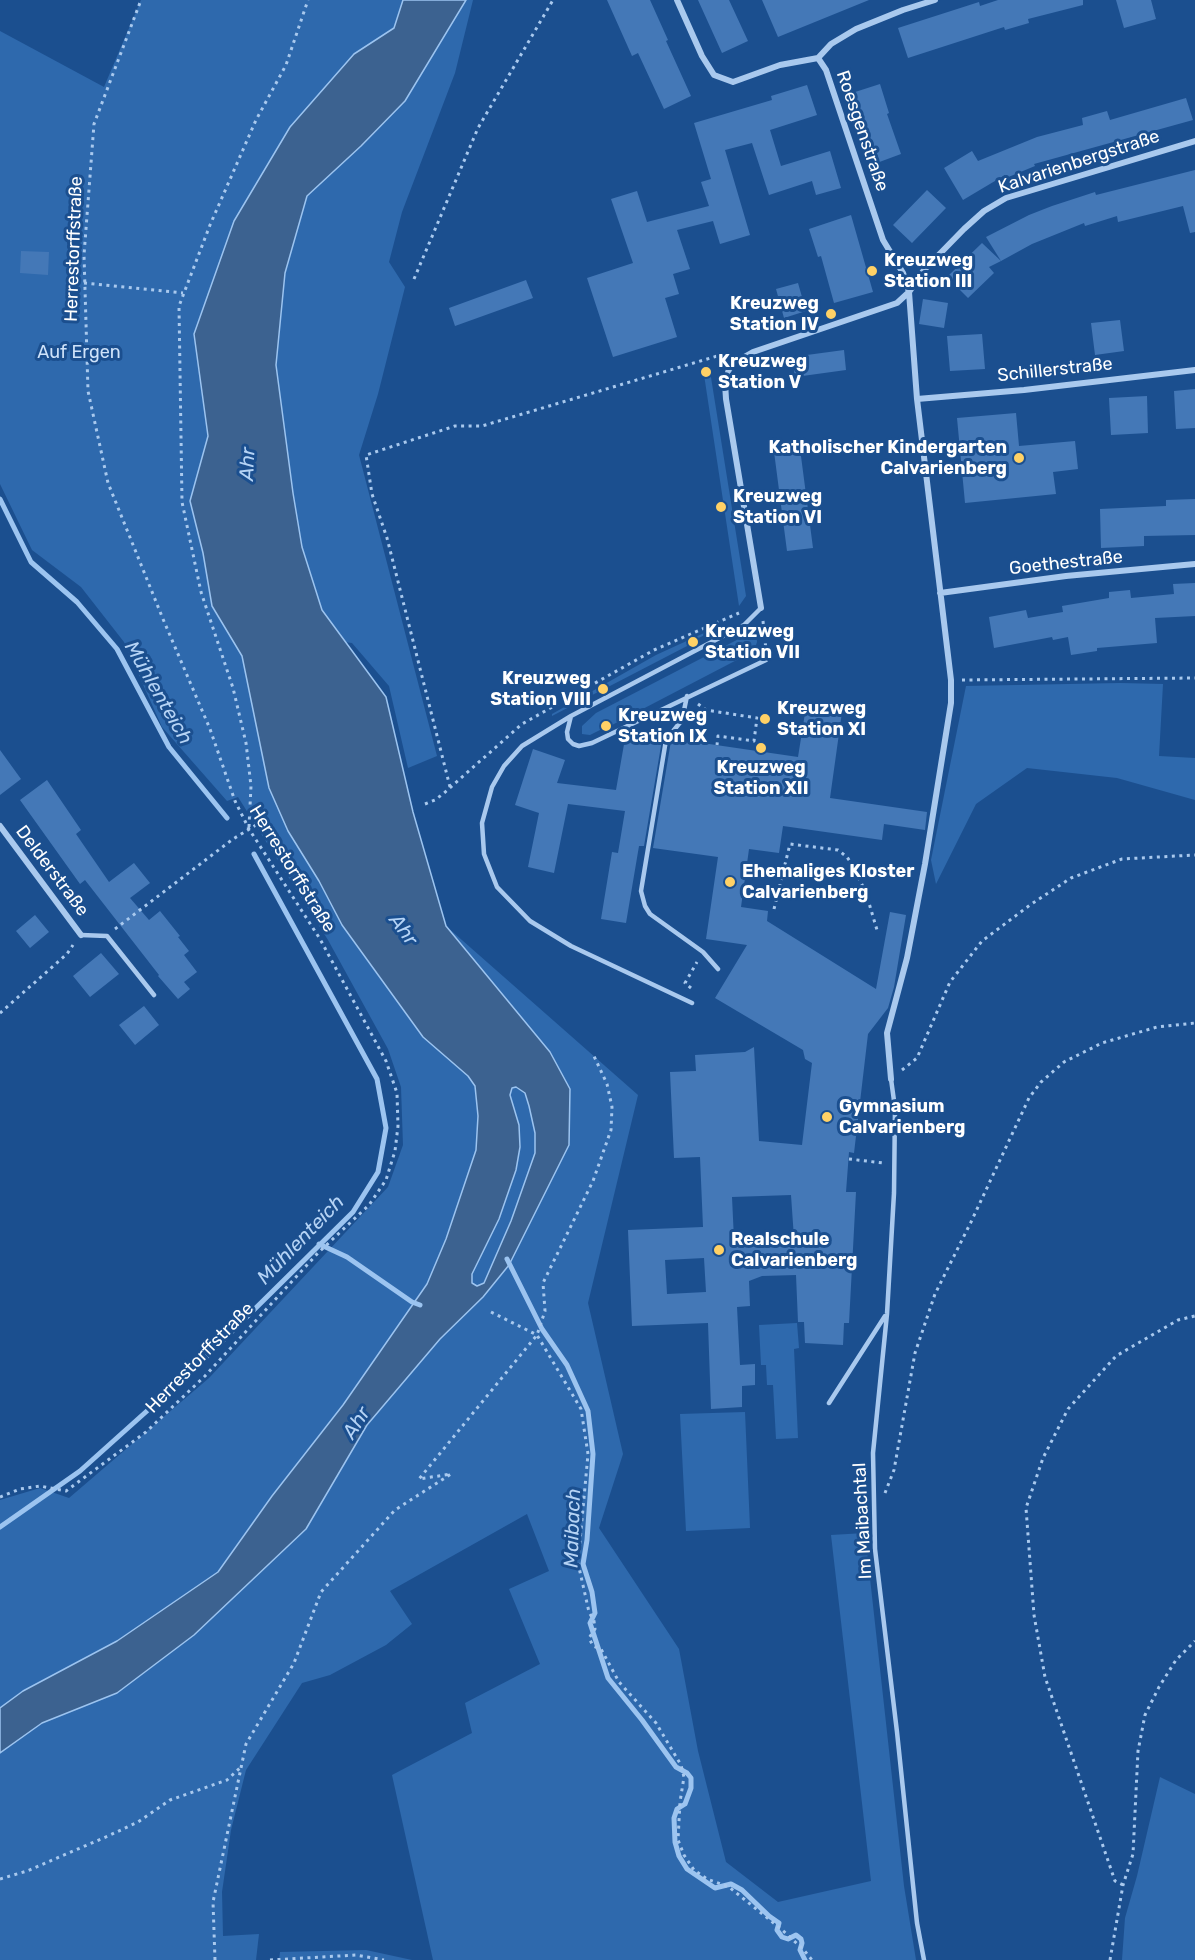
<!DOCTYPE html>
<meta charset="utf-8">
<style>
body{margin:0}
canvas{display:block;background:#1b4f8f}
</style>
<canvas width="1195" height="1960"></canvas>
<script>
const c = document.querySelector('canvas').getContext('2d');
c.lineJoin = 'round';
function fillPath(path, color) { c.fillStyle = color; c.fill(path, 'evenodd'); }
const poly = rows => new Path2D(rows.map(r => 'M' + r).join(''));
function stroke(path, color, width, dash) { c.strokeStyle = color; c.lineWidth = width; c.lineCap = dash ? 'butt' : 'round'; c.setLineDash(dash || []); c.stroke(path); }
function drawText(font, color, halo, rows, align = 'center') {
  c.font = font + ' Rubik,sans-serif'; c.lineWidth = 6; c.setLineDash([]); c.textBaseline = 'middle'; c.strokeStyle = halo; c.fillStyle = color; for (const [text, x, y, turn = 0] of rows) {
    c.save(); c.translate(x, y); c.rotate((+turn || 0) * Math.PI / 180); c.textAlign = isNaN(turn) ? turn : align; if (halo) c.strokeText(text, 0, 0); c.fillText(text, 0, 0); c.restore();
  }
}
fillPath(poly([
 [141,0,403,0,394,28,354,54,194,334,208,436,190,501,203,553,212,606,242,656,269,788,342,925,423,1037,468,1076,475,1086,478,1116,476,1150,446,1239,427,1284,343,1405,272,1496,218,1572,117,1641,23,1691,0,1708,0,1500,40,1488,69,1498,209,1378,388,1187,403,1145,401,1087,388,1049,328,940,238,797,227,801,162,727,124,642,81,587,32,550,0,484,0,31,104,87],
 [466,0,473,0,455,73,402,212,389,262,405,287,378,394,359,455,437,756,408,768,389,686,352,643,344,642,322,610,302,547,293,493,276,365,285,273,307,196,361,146,405,101],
 [709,365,746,596,739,606,703,368],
 [715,628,716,630,694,640,689,645,608,687,600,689,598,692,552,716,552,714,656,655],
 [756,630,757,642,754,651,612,725,607,724,602,729,590,735,582,734,582,726,596,713],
 [1120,683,1163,684,1159,756,1195,758,1195,800,1117,778,1027,768,976,804,936,884,931,860,966,686],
 [446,926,638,1095,588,1303,623,1454,599,1528,679,1649,698,1751,726,1862,778,1902,871,1881,831,1535,865,1533,904,1886,916,1960,433,1960,392,1775,472,1733,465,1703,540,1664,509,1589,549,1571,527,1514,390,1591,412,1624,386,1645,330,1675,302,1683,246,1770,231,1830,222,1892,223,1936,259,1934,256,1960,0,1960,0,1753,42,1723,117,1693,194,1635,306,1529,367,1425,440,1339,483,1297,509,1265,569,1145,550,1052],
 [516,1087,525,1093,529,1106,535,1133,535,1153,511,1221,484,1284,477,1286,472,1283,472,1274,499,1219,516,1170,520,1147,519,1125,510,1095,512,1088],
 [797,1323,799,1348,794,1349,798,1438,776,1439,773,1385,767,1385,766,1365,761,1365,759,1325],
 [745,1412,750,1528,686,1531,680,1414],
 [1160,1777,1195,1794,1195,1960,1122,1960,1125,1918,1137,1876],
 [366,1950,412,1960,279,1960,280,1952]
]), '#2e69ad');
const water = poly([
 [403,0,466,0,405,101,361,146,307,196,285,273,276,365,293,493,302,547,322,610,386,697,413,812,446,926,550,1052,570,1089,569,1145,509,1265,483,1297,440,1339,367,1425,306,1529,194,1635,117,1693,42,1723,0,1753,0,1708,23,1691,117,1641,218,1572,272,1496,343,1405,427,1284,446,1239,476,1150,478,1116,475,1086,468,1076,423,1037,342,925,319,881,288,831,269,788,242,656,212,606,203,553,190,501,208,436,194,334,234,221,290,127,354,54,394,28,403,0],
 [516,1087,525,1093,529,1106,535,1133,535,1153,511,1221,484,1283,477,1286,472,1283,472,1274,499,1219,516,1170,520,1147,519,1125,510,1095,512,1088,516,1087]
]);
fillPath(water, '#3c6290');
stroke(water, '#9cc4f0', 1.5);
stroke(poly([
 [0,499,31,562,77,602,117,649,169,747,227,818],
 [319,1244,347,1257,412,1302,420,1305],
 [507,1259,542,1329,567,1365,588,1411,593,1454,587,1540,583,1564,592,1592,595,1613,590,1623,608,1678,642,1720,676,1767,687,1773,691,1778,691,1788,685,1804,677,1809,674,1818,675,1842,679,1856,687,1869,715,1888,731,1884,742,1890,769,1916,779,1923,777,1930,782,1937,788,1939,796,1935,801,1939,802,1943,800,1950,805,1960],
 [0,1527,80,1471,196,1367,353,1212,378,1172,386,1128,377,1079,254,854]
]), '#9cc4f0', 5);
fillPath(poly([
 [607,0,650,0,668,40,666,41,691,96,664,109,638,53,632,56],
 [698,0,729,0,748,41,722,53],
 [762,0,869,0,778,37],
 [998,0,1083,0,1083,5,1028,19,1029,23,1005,30,1004,27,908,58,898,28,979,2,980,6],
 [1116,0,1151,0,1156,19,1124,28],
 [880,84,889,113,887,114,901,154,874,164,852,93],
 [807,85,817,115,770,130,781,166,830,151,841,188,816,195,812,181,769,195,752,143,725,150,750,235,720,244,713,221,677,230,690,269,673,274,679,294,665,298,677,337,613,357,587,278,633,263,611,199,637,191,647,222,709,206,701,182,711,179,694,123,772,100,771,96],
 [1186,98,1193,120,1034,164,1035,166,1006,178,1005,175,963,200,944,168,972,151,978,161,1037,137,1083,125,1082,118,1107,111,1110,120],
 [1195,170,1195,232,1190,233,1183,206,1118,222,1117,216,1085,226,1084,223,1032,244,1001,261,986,237,1029,215,1052,206,1095,192,1096,195],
 [927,190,946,208,912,243,893,225],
 [851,215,873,292,834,303,821,256,818,257,809,229],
 [982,243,1001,261,989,267,994,273,968,298,947,277],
 [21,251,49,252,48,275,20,273],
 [526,280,533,298,455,326,449,308],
 [798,283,806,311,784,318,776,289],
 [923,299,948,303,944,328,919,324],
 [1120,320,1124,351,1095,355,1091,323],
 [982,334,985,369,950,371,947,336],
 [844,350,846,370,795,377,792,357],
 [1195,389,1195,428,1176,429,1174,391],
 [1147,396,1148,433,1111,435,1109,398],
 [1016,413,1019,446,1075,441,1078,469,1053,472,1056,494,965,503,957,418],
 [799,441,813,548,787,551,773,444],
 [1195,499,1195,535,1144,536,1144,546,1101,548,1100,509,1166,506,1166,500],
 [1195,583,1195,616,1155,618,1157,643,1097,648,1097,651,1071,655,1068,637,1053,640,1052,637,994,648,989,617,1026,610,1028,618,1063,612,1062,606,1109,598,1109,592,1130,590,1131,598,1174,594,1173,584],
 [806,707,842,712,830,798,927,812,925,830,884,824,882,840,783,826,779,853,749,849,741,907,768,911,767,921,876,989,890,912,906,915,894,987,888,1008,868,1034,854,1153,849,1152,846,1192,856,1192,849,1323,844,1323,843,1345,805,1343,804,1322,798,1322,796,1275,762,1276,749,1281,750,1306,737,1307,740,1365,755,1364,755,1385,742,1386,742,1407,711,1409,708,1323,632,1326,628,1230,703,1227,700,1157,674,1158,670,1072,696,1071,695,1055,745,1052,754,1047,759,1141,802,1145,812,1063,805,1059,803,1050,715,998,747,945,706,939,718,857,653,848,671,741,674,742,675,739,798,757],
 [791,1195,794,1238,734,1240,732,1197],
 [704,1258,706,1292,667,1294,665,1260],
 [626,733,662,740,644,846,639,846,626,923,601,919,612,852,618,853,625,811,568,804,554,873,528,867,539,813,515,805,533,749,565,760,557,783,616,790],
 [0,750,21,779,0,795],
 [47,780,81,830,76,834,109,882,134,863,150,883,130,898,149,920,160,911,180,936,178,937,189,951,184,955,197,972,184,982,190,989,178,999,158,976,159,975,85,880,80,884,20,800],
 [35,915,49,932,30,948,16,931],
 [101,953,119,974,90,997,73,976],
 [144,1006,159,1025,135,1045,119,1025]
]), '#4478b7');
stroke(poly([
 [414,279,478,128,553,0],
 [84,283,183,293],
 [763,621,766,650],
 [962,680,1195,678],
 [698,704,706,710,757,718,754,741,718,736,717,745],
 [450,787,387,538,372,494,366,455,455,426,482,426,724,354],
 [425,804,435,800,444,793,522,724,654,650,739,613],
 [249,827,251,786,246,743,233,688,201,592,182,502,179,306,210,225,256,120,286,65,308,0],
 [774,909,790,844,838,850,847,857,853,866,866,893,877,930],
 [115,929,233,839,256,825],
 [691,988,685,983,697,962],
 [0,1013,67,954,73,945],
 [902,1070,917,1058,950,982,982,941,1030,905,1071,878,1122,859,1195,855],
 [849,1159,883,1163],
 [491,1312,537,1335,581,1409,588,1454,578,1563,589,1612,594,1621,595,1629,589,1638,593,1646,601,1649,619,1682,656,1723,681,1765,684,1777,680,1802,678,1840,684,1855,694,1870,707,1879,729,1887,781,1929,803,1949,812,1960],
 [885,1493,894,1470,915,1353,935,1294,971,1222,1029,1098,1041,1082,1064,1062,1102,1043,1157,1027,1195,1023],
 [0,1497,20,1489,40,1486,66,1491,146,1432,205,1376,318,1253,369,1205,386,1180,395,1151,398,1126,397,1093,386,1061,320,939,249,829,235,801,210,729,163,619,108,483,88,391,84,255,94,124,141,0],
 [0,1879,27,1871,108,1836,138,1822,170,1800,227,1780,241,1767],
 [1123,1885,1115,1881,1045,1677,1034,1615,1026,1508,1043,1458,1068,1409,1116,1356,1178,1320,1195,1316],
 [215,1960,213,1902,246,1744,294,1663,321,1592,395,1510,451,1474,419,1479,537,1335,545,1311,543,1283,593,1181,611,1130,612,1107,607,1084,593,1054],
 [270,1960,356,1955,384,1960],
 [1110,1960,1123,1885,1133,1854,1138,1751,1145,1715,1159,1687,1176,1660,1195,1641]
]), '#a9c9ee', 3, [3, 4.5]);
stroke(poly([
 [761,608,744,625,571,716,567,732,568,739,573,744,579,746,592,743,766,660],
 [687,696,682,720,666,740,641,891,645,906,650,914,703,952,718,969],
 [571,716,522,746,504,766,492,787,482,823,484,854,497,887,530,921,571,946,692,1003],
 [81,935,107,936,154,995],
 [891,1079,895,1108,894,1193,887,1314,873,1453,875,1549,897,1732,917,1923,924,1960],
 [829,1403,885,1316]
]), '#a9c9ee', 4.5);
stroke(poly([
 [677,0,702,56,714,75,733,82,780,65,818,58],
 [818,58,826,70,883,240,903,273,909,292,917,399,951,680,951,703,925,864,907,958,887,1033,891,1079],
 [818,58,831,44,856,29,903,10,935,0],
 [917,399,1024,390,1195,370],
 [940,593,1066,576,1195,564],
 [761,608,726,399,725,383,729,369,739,360,753,352,897,303,909,292,924,270,964,229,984,211,1006,198,1195,141],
 [0,826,81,935]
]), '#a9c9ee', 6);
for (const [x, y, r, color] of [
 [872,271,6,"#ffd166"],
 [831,314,6,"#ffd166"],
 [706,372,6,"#ffd166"],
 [1019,458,6,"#ffd166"],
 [721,507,6,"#ffd166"],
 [693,642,6,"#ffd166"],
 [603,689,6,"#ffd166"],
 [765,719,6,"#ffd166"],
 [606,726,6,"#ffd166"],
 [761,748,6,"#ffd166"],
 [730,882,6,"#ffd166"],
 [827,1117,6,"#ffd166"],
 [719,1250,6,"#ffd166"]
]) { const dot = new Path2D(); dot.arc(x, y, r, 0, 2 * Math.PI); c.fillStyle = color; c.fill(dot); stroke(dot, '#1b4f8f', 2); }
drawText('18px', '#fff', '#1b4f8f', [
 ["Roesgenstraße",862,131,71],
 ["Kalvarienbergstraße",1079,162,-18],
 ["Herrestorffstraße",74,249,-88],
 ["Schillerstraße",1055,370,-6],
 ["Goethestraße",1066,563,-6],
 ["Herrestorffstraße",292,869,58],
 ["Delderstraße",52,871,53],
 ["Herrestorffstraße",200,1358,-46],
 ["Im Maibachtal",863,1521,-93]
]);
drawText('bold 18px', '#fff', '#1b4f8f', [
 ["Kreuzweg",884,261],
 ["Station III",884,282],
 ["Kreuzweg",819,304,"right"],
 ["Station IV",819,325,"right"],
 ["Kreuzweg",718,362],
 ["Station V",718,383],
 ["Katholischer Kindergarten",1007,448,"right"],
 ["Calvarienberg",1007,469,"right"],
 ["Kreuzweg",733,497],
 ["Station VI",733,518],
 ["Kreuzweg",705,632],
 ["Station VII",705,653],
 ["Kreuzweg",591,679,"right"],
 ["Station VIII",591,700,"right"],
 ["Kreuzweg",777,709],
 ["Station XI",777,730],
 ["Kreuzweg",618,716],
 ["Station IX",618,737],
 ["Kreuzweg",761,768,"center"],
 ["Station XII",761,789,"center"],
 ["Ehemaliges Kloster",742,872],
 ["Calvarienberg",742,893],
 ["Gymnasium",839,1107],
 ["Calvarienberg",839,1128],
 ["Realschule",731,1240],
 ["Calvarienberg",731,1261]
], 'left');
drawText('18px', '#cfe3fa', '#1b4f8f', [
 ["Auf Ergen",79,353]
]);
drawText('italic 20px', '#b5d3f5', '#1b4f8f', [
 ["Ahr",248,464,-87],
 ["Mühlenteich",158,693,60],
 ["Ahr",403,930,54],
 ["Mühlenteich",301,1240,-46],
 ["Ahr",357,1423,-58],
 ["Maibach",573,1528,-88]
]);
</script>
